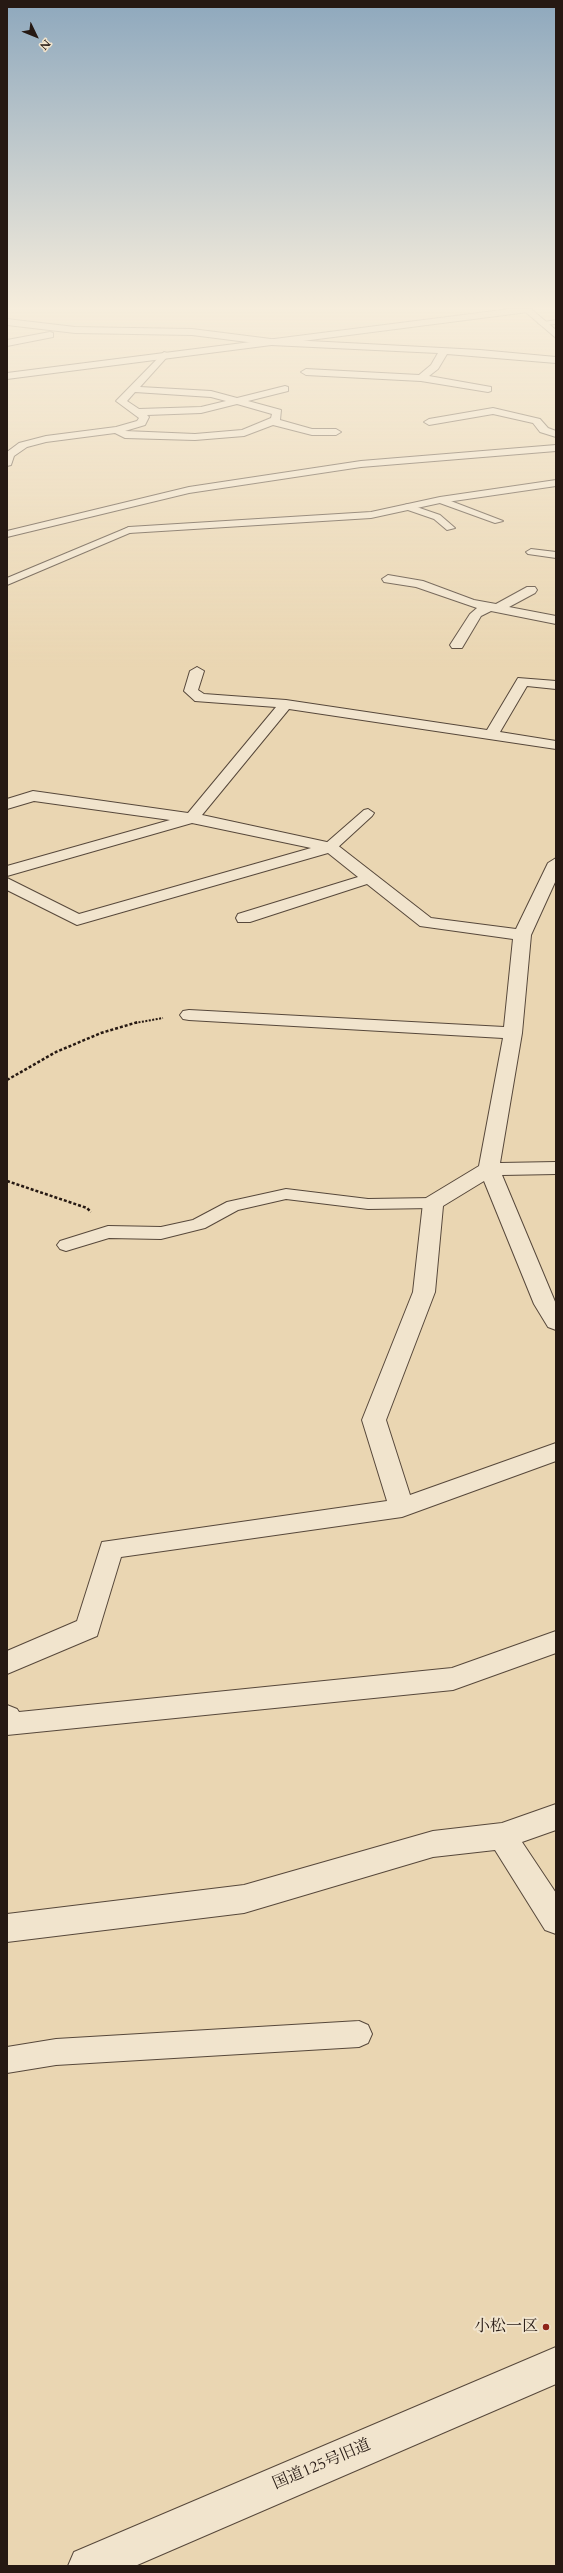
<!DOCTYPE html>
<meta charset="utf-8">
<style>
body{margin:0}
#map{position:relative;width:563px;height:2573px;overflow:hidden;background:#ead6b2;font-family:Cardo,serif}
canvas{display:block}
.frame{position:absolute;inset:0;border:8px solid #261913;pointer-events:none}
.north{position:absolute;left:16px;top:16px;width:40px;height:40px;-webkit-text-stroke:3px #f1e4cd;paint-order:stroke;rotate:133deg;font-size:11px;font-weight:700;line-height:16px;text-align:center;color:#261913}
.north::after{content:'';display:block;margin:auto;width:14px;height:18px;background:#261913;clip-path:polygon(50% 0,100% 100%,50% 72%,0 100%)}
</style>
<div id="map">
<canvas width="563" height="2573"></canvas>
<div class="frame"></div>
<div class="north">N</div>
</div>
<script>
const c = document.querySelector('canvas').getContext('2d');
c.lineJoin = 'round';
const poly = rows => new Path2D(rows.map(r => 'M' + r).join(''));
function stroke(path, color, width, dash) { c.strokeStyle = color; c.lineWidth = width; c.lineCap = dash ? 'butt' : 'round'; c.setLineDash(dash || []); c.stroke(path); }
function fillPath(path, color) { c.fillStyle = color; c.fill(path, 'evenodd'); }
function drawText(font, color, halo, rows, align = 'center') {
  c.font = font + ' Cardo,"Noto Serif JP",serif'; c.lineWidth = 4; c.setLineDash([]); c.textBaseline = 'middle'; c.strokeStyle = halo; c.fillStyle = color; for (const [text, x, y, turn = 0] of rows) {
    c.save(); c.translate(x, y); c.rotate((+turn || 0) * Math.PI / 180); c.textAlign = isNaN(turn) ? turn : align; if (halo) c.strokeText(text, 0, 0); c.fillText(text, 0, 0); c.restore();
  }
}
const service = poly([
 [556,320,556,324,542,325,538,323,556,320],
 [437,498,443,498,503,521,495,523,437,502,437,498],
 [408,504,440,515,455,528,447,530,434,519,405,509,405,505,408,504],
 [129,527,134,530,132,532,7,585,7,578,129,527],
 [531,549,556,552,556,558,528,554,526,552,531,549],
 [368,809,374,813,372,816,335,850,325,850,323,847,325,844,364,810,368,809],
 [286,1189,368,1199,433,1198,439,1199,442,1203,439,1207,433,1208,368,1209,286,1199,238,1210,205,1228,161,1239,109,1238,66,1251,60,1249,57,1245,60,1241,108,1226,161,1227,193,1220,227,1202,286,1189],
 [359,2021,368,2025,372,2034,368,2043,359,2047,56,2065,7,2073,7,2047,56,2039,359,2021]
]);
const minor = poly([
 [522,309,531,309,556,330,556,338,522,309],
 [7,319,75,327,192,329,271,339,480,350,556,357,556,363,447,354,438,369,429,376,491,387,491,391,488,392,421,381,306,375,301,372,306,369,419,375,431,365,438,353,271,345,192,335,75,333,7,325,7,319],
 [50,332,53,333,53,337,7,346,7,340,50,332],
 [164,352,167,353,167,357,140,387,211,391,237,398,285,386,288,387,288,391,248,401,281,410,280,420,312,429,336,429,341,432,336,435,312,435,273,425,244,436,195,440,125,438,115,433,46,442,27,447,14,456,11,465,7,466,7,452,19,443,46,436,116,427,137,421,139,418,116,401,164,352],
 [135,392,211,397,226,401,201,407,139,409,127,401,135,392],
 [237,404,272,414,271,418,242,430,195,434,125,431,145,425,149,417,147,415,201,413,237,404],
 [493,408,540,419,548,428,556,431,556,437,540,432,533,423,493,414,429,425,424,422,429,419,493,408],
 [556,445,556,451,361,467,189,493,7,537,7,531,189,487,361,461,556,445],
 [556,480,556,486,440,503,371,518,129,533,123,530,129,527,371,512,440,497,556,480],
 [388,575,423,581,474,600,496,604,527,587,535,587,537,590,535,593,509,607,556,616,556,624,491,611,481,616,462,648,452,648,450,645,470,614,477,608,416,587,384,582,382,579,388,575],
 [197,667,204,671,198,690,204,694,286,700,487,730,518,678,556,681,556,689,527,686,500,732,556,741,556,749,289,709,202,815,336,844,431,918,516,929,548,863,556,858,556,880,531,935,522,1033,500,1163,556,1162,556,1174,502,1175,556,1304,556,1330,548,1327,534,1304,484,1181,443,1206,435,1292,386,1420,410,1495,556,1443,556,1461,402,1517,121,1557,97,1636,7,1674,7,1651,77,1621,102,1542,387,1501,362,1420,413,1292,423,1203,426,1198,479,1166,503,1038,189,1020,183,1019,180,1015,183,1011,189,1010,504,1027,513,939,420,926,367,884,250,922,238,922,236,918,238,914,358,877,328,853,77,925,7,890,7,878,79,914,311,848,192,823,7,876,7,866,170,820,34,801,7,809,7,799,33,791,188,813,276,707,195,701,184,691,190,671,197,667],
 [556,1631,556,1653,453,1690,7,1735,7,1705,17,1709,19,1712,452,1668,556,1631],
 [556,1804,556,1830,522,1842,556,1893,556,1934,545,1930,495,1850,433,1857,244,1913,7,1942,7,1914,244,1885,433,1831,502,1823,556,1804]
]);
const tertiary = poly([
 [510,309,532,309,528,312,7,379,7,373,510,309],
 [556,2347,556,2384,135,2566,68,2566,74,2552,556,2347]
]);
stroke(service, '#57483b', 2);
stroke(minor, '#57483b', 2);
stroke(tertiary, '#57483b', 2);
stroke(poly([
 [135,1023,163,1018]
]), '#261913', 2, [2, 1.5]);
stroke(poly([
 [7,1080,56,1052,101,1033,138,1022],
 [7,1181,87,1208,91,1212]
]), '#261913', 2.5, [3, 2]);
fillPath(service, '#f1e4cd');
fillPath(minor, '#f1e4cd');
fillPath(tertiary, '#f1e4cd');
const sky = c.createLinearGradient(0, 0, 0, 669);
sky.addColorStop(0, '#8ea8bd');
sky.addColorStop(0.46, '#f6eddc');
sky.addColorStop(1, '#f6eddc00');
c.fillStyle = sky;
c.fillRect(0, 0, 563, 669);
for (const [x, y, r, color] of [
 [546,2327,4,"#8f2418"]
]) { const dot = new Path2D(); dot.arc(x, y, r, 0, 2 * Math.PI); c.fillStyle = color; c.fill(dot); stroke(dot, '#f1e4cd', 1.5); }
drawText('16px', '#261913', '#f1e4cd', [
 ["小松一区",538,2327]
], 'right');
drawText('16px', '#261913', '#f1e4cd', [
 ["国道125号旧道",322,2465,-23]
]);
</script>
